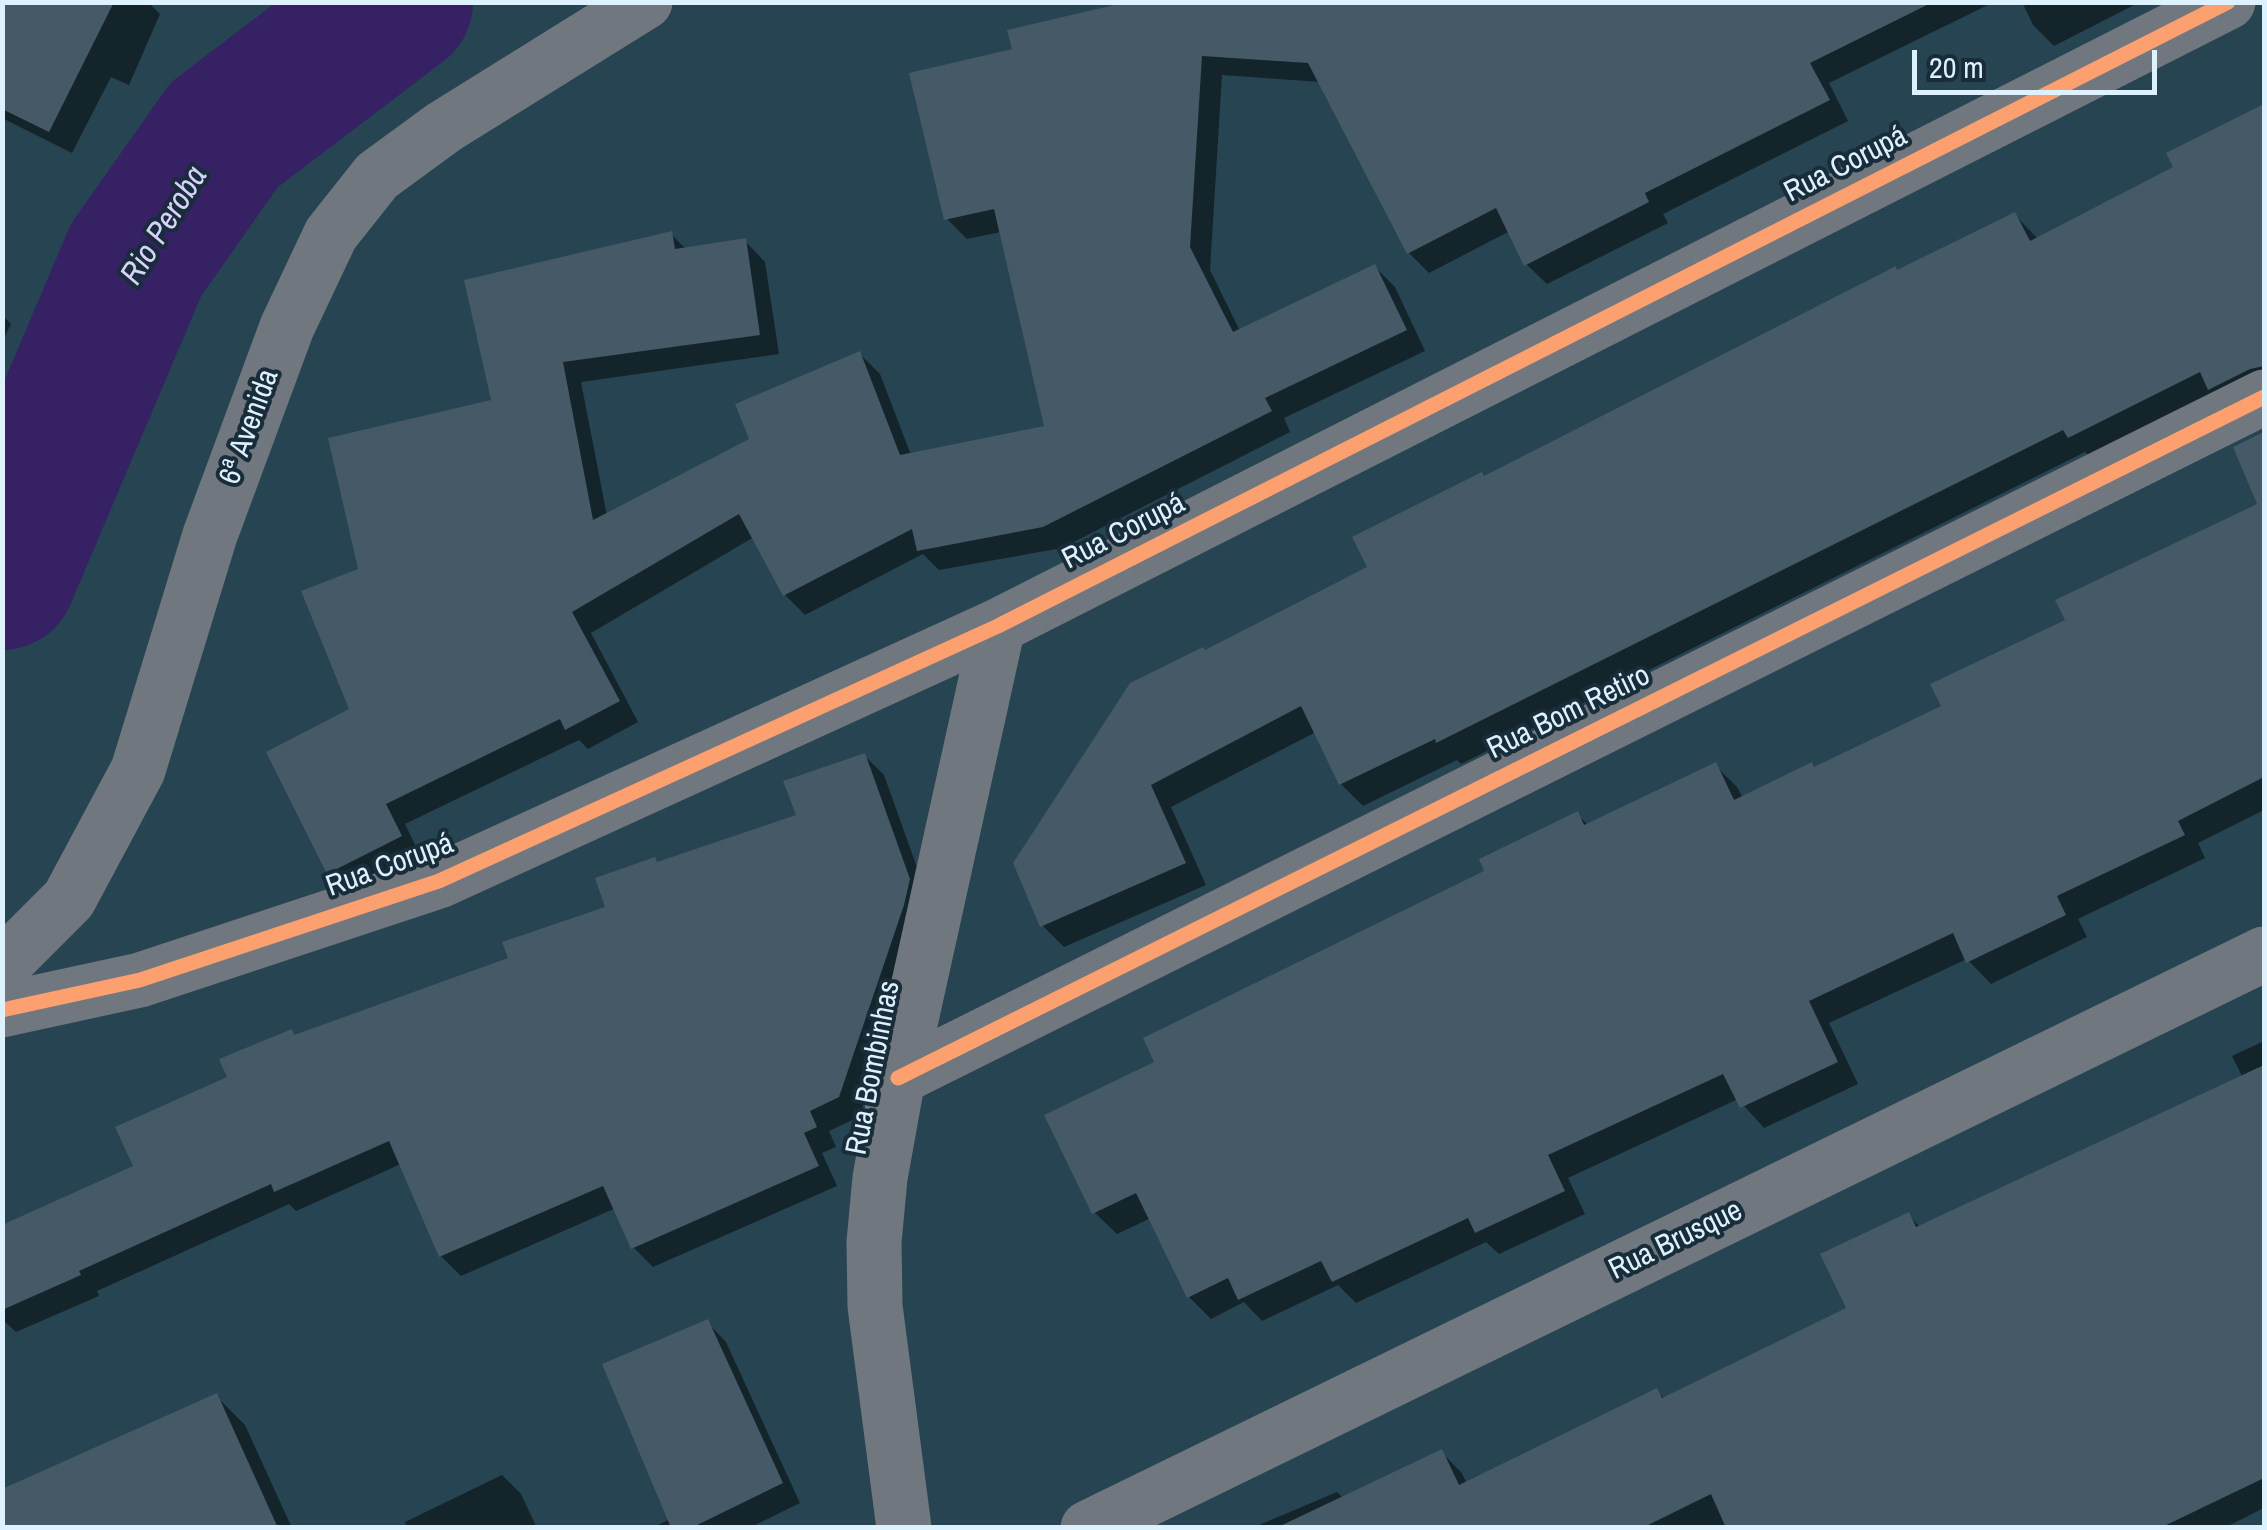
<!DOCTYPE html>
<meta charset="utf-8">
<style>
body{margin:0}
#map{position:relative;width:2267px;height:1530px;overflow:hidden;background:#264451;font-family:"Archivo Narrow",sans-serif}
canvas{display:block}
.frame{position:absolute;inset:0;border:5px solid #ddf2fe;pointer-events:none}
.scale{position:absolute;left:1912px;top:50px;width:245px;height:45px;box-sizing:border-box;border:5px solid #ddf2fe;border-top:0;padding-left:12px;font-size:30px;line-height:35px;white-space:nowrap;color:#ddf2fe;-webkit-text-stroke:8px #182d39;paint-order:stroke}
</style>
<div id="map">
<canvas width="2267" height="1530"></canvas>
<div class="frame"></div>
<div class="scale">20 m</div>
</div>
<script>
const c = document.querySelector('canvas').getContext('2d');
c.lineJoin = 'round';
function fillPath(path, color) { c.fillStyle = color; c.fill(path, 'evenodd'); }
const poly = rows => new Path2D(rows.map(r => 'M' + r).join(''));
function stroke(path, color, width, dash) { c.strokeStyle = color; c.lineWidth = width; c.lineCap = dash ? 'butt' : 'round'; c.setLineDash(dash || []); c.stroke(path); }
function drawText(font, color, halo, rows, align = 'center') {
  c.font = font + ' "Archivo Narrow",sans-serif'; c.lineWidth = 8; c.setLineDash([]); c.textBaseline = 'middle'; c.strokeStyle = halo; c.fillStyle = color; for (const [text, x, y, turn = 0] of rows) {
    c.save(); c.translate(x, y); c.rotate((+turn || 0) * Math.PI / 180); c.textAlign = isNaN(turn) ? turn : align; if (halo) c.strokeText(text, 0, 0); c.fillText(text, 0, 0); c.restore();
  }
}
fillPath(poly([
 [2,2,148,2,160,14,129,85,111,77,72,153,2,118],
 [1138,2,1994,2,1829,83,1848,121,1663,214,1668,223,1547,284,1526,264,1510,231,1429,273,1409,253,1320,82,1222,75,1210,270,1240,331,1375,267,1395,287,1425,351,1284,418,1290,432,1062,548,939,570,923,554,805,615,785,595,754,537,591,633,638,722,588,749,579,740,405,824,421,857,349,893,329,872,352,710,361,570,494,402,671,234,687,250,745,241,765,262,779,354,581,382,607,516,752,440,860,354,880,374,911,455,1047,428,1001,232,967,239,946,218,1015,51],
 [2022,2,2140,2,2054,46,2033,25],
 [2264,107,2264,394,2092,459,2085,452,1461,764,1457,760,1363,806,1341,784,1316,732,1171,807,1206,885,1064,947,1042,925,1205,652,1370,568,1485,478,2015,215,2038,239,2176,168,2169,154],
 [2,315,11,324,2,342],
 [2264,434,2264,810,2198,843,2205,858,2078,919,2087,937,1991,984,1967,959,1829,1023,1858,1084,1764,1128,1738,1099,1568,1178,1585,1214,1499,1254,1486,1242,1356,1303,1338,1285,1262,1321,1244,1302,1211,1319,1189,1297,1151,1218,1117,1234,1094,1212,1158,1063,1487,873,1577,814,1589,826,1715,765,1737,787,1743,798,1815,770,1945,708,2068,621,2260,505,2236,449],
 [864,755,884,775,929,901,923,926,859,1117,829,1131,836,1147,822,1153,837,1186,653,1267,633,1247,616,1208,461,1276,441,1256,401,1164,296,1211,289,1204,97,1291,99,1296,16,1332,2,1319,2,1228,137,1167,230,1079,291,1032,296,1037,511,960,608,908,659,864,799,816],
 [2264,1041,2264,1508,2224,1528,1252,1528,1337,1492,1343,1498,1441,1452,1462,1473,1467,1484,1656,1391,1665,1399,1849,1309,1908,1215,1921,1228,2243,1078,2232,1056],
 [707,1322,726,1342,800,1503,749,1528,652,1528,670,1519],
 [216,1396,245,1425,292,1528,2,1528],
 [502,1475,521,1494,537,1528,407,1528,405,1522]
]), '#0007');
stroke(poly([
 [2,576,136,260,224,135,399,2]
]), '#352164', 148);
fillPath(poly([
 [2,2,114,2,49,132,2,109],
 [1127,2,1933,2,1810,63,1830,100,1645,193,1649,202,1524,266,1496,208,1407,254,1308,63,1202,56,1190,247,1233,332,1375,264,1407,330,1265,398,1272,411,1043,527,917,551,912,529,783,596,739,514,572,612,620,701,565,730,560,719,386,804,402,836,327,874,266,752,349,709,301,591,358,569,328,438,491,400,464,280,672,231,675,249,746,238,760,335,563,362,593,520,749,439,735,404,860,351,900,455,1044,426,994,209,944,220,909,73,1012,49,1007,30],
 [2264,104,2264,366,2250,369,2208,390,2200,372,2068,438,2063,430,1436,743,1435,739,1339,785,1301,706,1151,785,1186,863,1040,927,1013,863,1130,683,1203,647,1205,650,1367,567,1352,537,1482,472,1484,476,1896,266,1897,270,2015,212,2030,241,2173,167,2166,153],
 [2264,432,2264,777,2178,821,2185,835,2057,896,2066,915,1966,963,1953,933,1809,1001,1838,1062,1740,1108,1723,1074,1548,1155,1565,1191,1475,1233,1468,1218,1332,1282,1321,1261,1238,1300,1228,1278,1187,1298,1136,1193,1092,1214,1044,1115,1154,1062,1143,1038,1484,871,1479,859,1578,811,1584,825,1716,762,1734,800,1812,762,1814,767,1941,706,1930,684,2065,620,2055,600,2257,504,2233,447],
 [865,753,910,879,904,905,839,1097,810,1111,817,1127,804,1133,819,1166,631,1249,603,1186,439,1257,389,1141,274,1192,271,1184,79,1271,81,1275,2,1310,2,1225,133,1166,115,1127,227,1077,219,1059,292,1029,294,1035,508,958,502,942,605,907,595,878,655,857,657,862,796,815,783,781],
 [2264,1065,2264,1478,2160,1528,1726,1528,1711,1494,1642,1528,1276,1528,1442,1449,1459,1485,1657,1388,1662,1398,1846,1308,1820,1254,1909,1212,1916,1227],
 [708,1319,783,1483,691,1528,671,1528,602,1364],
 [217,1393,278,1528,2,1528,2,1489]
]), '#455966');
stroke(poly([
 [898,1078,2264,397],
 [904,1528,875,1306,874,1242,880,1178,898,1078,998,626],
 [1088,1528,2264,954]
]), '#71777e', 55);
stroke(poly([
 [2,966,69,899,138,770,210,535,287,327,331,234,377,176,444,127,645,2],
 [2,1010,140,980,439,881,998,626,2228,2]
]), '#71777e', 55);
stroke(poly([
 [2,1010,140,980,439,881,998,626,2228,2],
 [898,1078,2264,397]
]), '#fca06f', 15);
drawText('30px', '#ddf2fe', '#182d39', [
 ["Rua Corupá",1846,165,-27],
 ["6ª Avenida",250,427,-70],
 ["Rua Corupá",1124,532,-27],
 ["Rua Bom Retiro",1569,713,-26],
 ["Rua Corupá",390,866,-20],
 ["Rua Bombinhas",874,1068,-79],
 ["Rua Brusque",1676,1241,-26]
]);
drawText('italic 32px', '#d9d1fd', '#182d39', [
 ["Rio Peroba",165,226,-58]
]);
</script>
